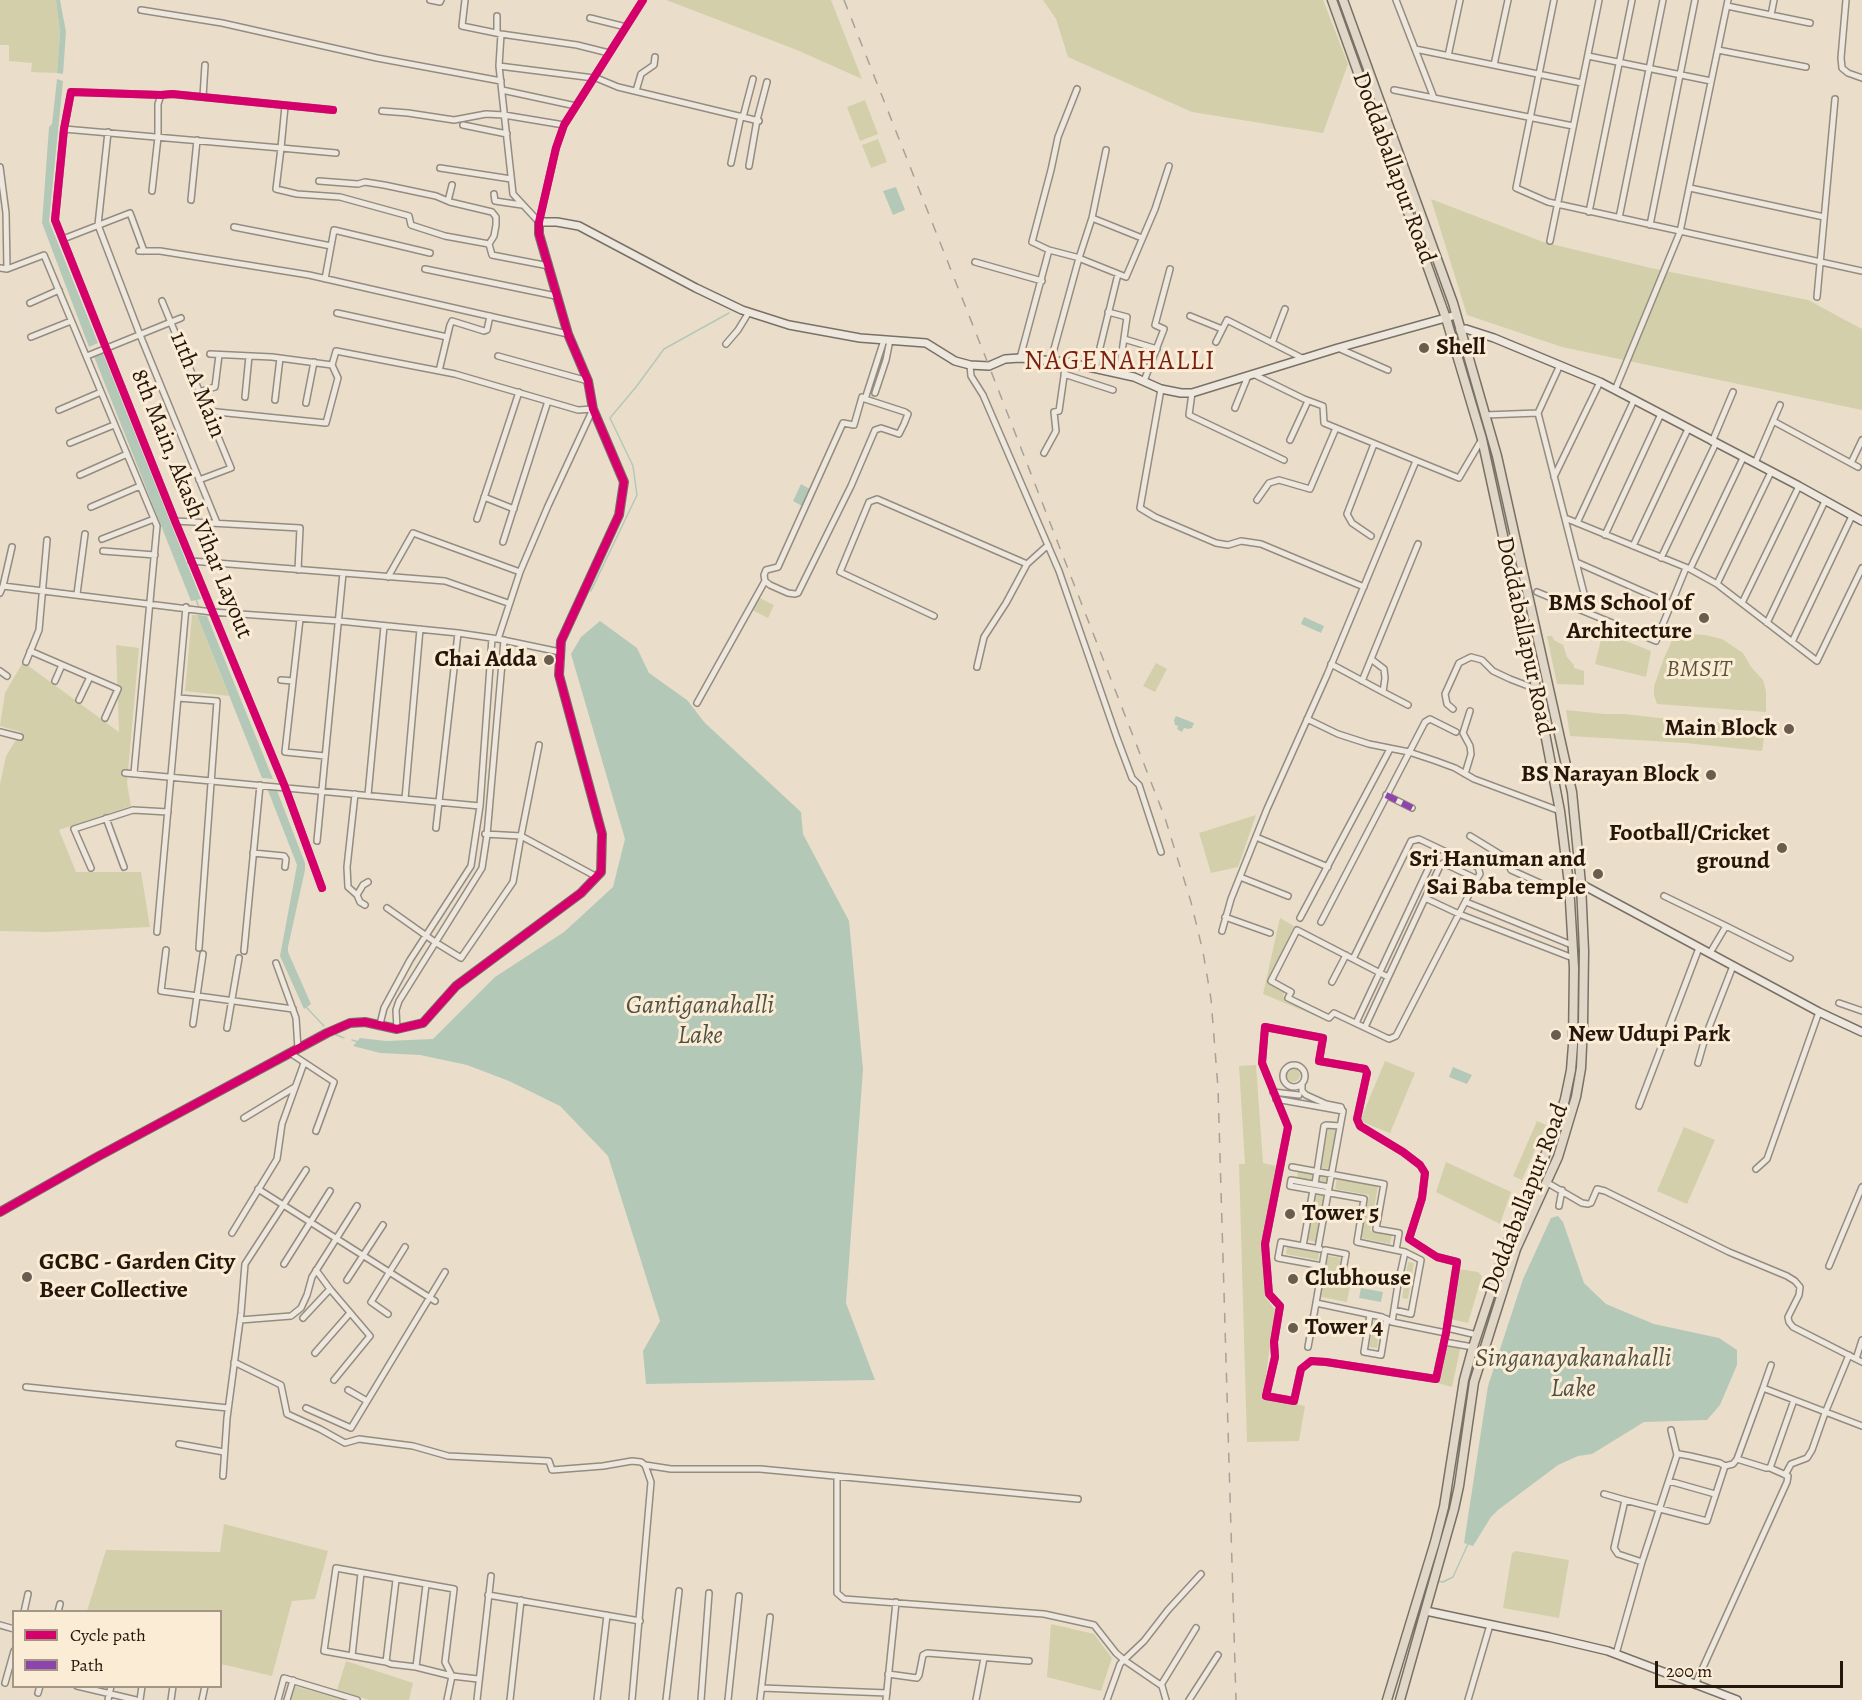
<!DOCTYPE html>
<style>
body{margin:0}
#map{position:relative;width:1862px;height:1700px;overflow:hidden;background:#eadecb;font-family:Alegreya,serif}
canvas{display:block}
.legend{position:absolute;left:12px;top:1610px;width:210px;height:78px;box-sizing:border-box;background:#faecd5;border:2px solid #a59785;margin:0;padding:8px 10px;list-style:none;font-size:18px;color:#25170c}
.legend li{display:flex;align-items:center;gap:12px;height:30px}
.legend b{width:30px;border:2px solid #a59785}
.scale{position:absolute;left:1655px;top:1661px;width:188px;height:27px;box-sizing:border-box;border:3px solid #25170c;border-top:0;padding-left:8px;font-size:18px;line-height:21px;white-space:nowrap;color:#25170c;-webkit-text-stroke:4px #faecd5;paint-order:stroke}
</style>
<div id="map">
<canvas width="1862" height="1700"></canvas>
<ul class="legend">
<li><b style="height:8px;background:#d6006c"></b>Cycle path</li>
<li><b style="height:8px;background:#8e44ad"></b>Path</li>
</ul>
<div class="scale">200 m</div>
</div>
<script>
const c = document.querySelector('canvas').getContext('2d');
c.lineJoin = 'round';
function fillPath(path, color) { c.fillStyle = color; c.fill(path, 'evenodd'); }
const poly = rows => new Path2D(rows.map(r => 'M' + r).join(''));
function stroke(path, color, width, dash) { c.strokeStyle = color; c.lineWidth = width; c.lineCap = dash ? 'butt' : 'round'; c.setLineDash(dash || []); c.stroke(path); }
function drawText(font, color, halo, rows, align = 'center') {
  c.font = font + ' Alegreya,serif'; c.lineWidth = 6; c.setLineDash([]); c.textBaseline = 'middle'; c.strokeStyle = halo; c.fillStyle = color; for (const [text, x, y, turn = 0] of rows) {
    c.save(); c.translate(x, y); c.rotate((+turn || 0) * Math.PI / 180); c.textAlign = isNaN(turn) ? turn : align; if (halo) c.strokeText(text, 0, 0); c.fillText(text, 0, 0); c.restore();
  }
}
fillPath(poly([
 [0,0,56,0,60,33,57,73,31,72,32,63,9,61,9,45,0,45],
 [666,0,831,0,862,79,797,50],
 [1043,0,1323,0,1348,64,1323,133,1192,112,1068,57,1056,19],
 [865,100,878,134,860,141,847,107],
 [878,139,887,162,871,168,862,145],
 [1431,199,1543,242,1651,268,1808,300,1862,329,1862,410,1562,347,1467,315],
 [756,596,774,605,768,618,750,609],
 [192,615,197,615,229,696,185,691],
 [1603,632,1651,651,1646,677,1595,664],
 [1690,634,1705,635,1722,639,1743,653,1751,667,1763,680,1766,691,1766,712,1657,704,1654,695,1654,686,1664,658,1673,638,1678,635],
 [1547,636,1552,636,1554,640,1563,645,1567,657,1574,665,1574,668,1584,671,1584,685,1557,684],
 [116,645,139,648,127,783,131,806,59,830,76,872,141,872,150,927,48,932,0,931,0,784,6,756,21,732,0,726,5,693,23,662,119,732],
 [1156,663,1167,669,1155,692,1143,686],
 [1566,710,1605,714,1625,714,1677,720,1766,725,1762,751,1686,743,1570,736],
 [1256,815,1238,867,1211,873,1199,833],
 [1280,918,1294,926,1267,982,1285,991,1283,997,1324,1017,1323,1019,1263,994],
 [1385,1061,1415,1073,1390,1133,1360,1121],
 [1256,1065,1263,1163,1276,1166,1262,1244,1265,1297,1275,1310,1263,1397,1305,1406,1299,1441,1247,1442,1239,1164,1245,1164,1239,1066],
 '1286 1075a7 7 0 1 1 14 0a7 7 0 1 1-14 0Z',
 [1329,1121,1337,1122,1330,1169,1321,1168],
 [1537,1121,1546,1125,1522,1180,1513,1176],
 [1684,1127,1715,1140,1687,1204,1657,1191],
 [1446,1162,1511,1192,1500,1224,1436,1192],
 [1298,1169,1328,1174,1326,1184,1297,1179],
 [1337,1178,1378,1186,1370,1231,1392,1235,1390,1244,1361,1238,1369,1195,1335,1189],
 [1316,1194,1325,1196,1316,1242,1307,1240],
 [1287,1246,1319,1252,1318,1260,1286,1254],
 [1328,1256,1341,1258,1337,1278,1351,1281,1347,1302,1321,1297],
 [1408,1262,1414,1263,1408,1299,1402,1298],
 [1459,1269,1478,1272,1482,1276,1468,1323,1451,1319],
 [1374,1320,1381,1321,1377,1348,1369,1347],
 [1448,1342,1461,1345,1452,1387,1438,1383],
 [224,1524,328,1551,315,1599,292,1601,272,1676,221,1664,220,1612,87,1611,106,1550,220,1552],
 [1516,1551,1569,1560,1559,1618,1503,1608,1512,1553],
 [1051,1624,1094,1634,1112,1658,1101,1691,1047,1677],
 [346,1661,413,1683,409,1700,369,1700,337,1690],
 [294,1686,343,1700,290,1700]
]), '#d3cfaa');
fillPath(poly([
 [56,0,60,0,66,32,63,74,57,73,60,33],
 [57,79,63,81,49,221,98,343,89,347,42,223,49,127,52,124],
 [896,187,905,210,893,215,883,191],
 [102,351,201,599,191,601,93,354],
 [801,484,810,489,802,506,793,501],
 [197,615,207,616,273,779,262,778],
 [1304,617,1324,626,1321,633,1301,624],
 [600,621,637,648,649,673,687,700,705,723,801,812,803,834,849,921,863,1069,846,1303,875,1380,646,1384,643,1351,660,1321,608,1156,560,1106,509,1081,467,1065,420,1055,380,1053,353,1046,360,1038,386,1041,433,1039,495,977,564,932,613,887,625,839,571,654,581,637],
 [1176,716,1194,723,1192,728,1188,729,1184,728,1182,732,1177,729,1178,726,1175,725,1174,720],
 [267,788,276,788,305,863,305,870,288,947,288,952,311,1004,304,1009,280,956,297,865],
 [1453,1067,1472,1075,1467,1084,1449,1077],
 [1558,1216,1563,1222,1584,1283,1606,1304,1654,1324,1719,1338,1737,1350,1737,1365,1720,1405,1707,1420,1644,1422,1592,1454,1578,1456,1558,1465,1498,1510,1491,1517,1473,1546,1464,1543,1488,1386,1523,1279,1551,1218],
 [1361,1288,1383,1292,1381,1302,1359,1298]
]), '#b4c8b8');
stroke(poly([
 [591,591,637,495,633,466,610,418,636,387,664,349,729,313],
 [196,599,199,608],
 [306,1007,324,1026],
 [334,1034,344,1038],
 [352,1040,358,1042],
 [1436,1581,1443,1582,1453,1577,1468,1544]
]), '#b4c8b8', 1.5);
const street = poly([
 [430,0,440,2,441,0],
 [465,0,462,26,501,34,577,45,609,53],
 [1396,0,1434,98],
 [1554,0,1516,188,1548,202,1862,271],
 [1846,0,1841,58,1842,68,1848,73,1862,78],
 [1727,6,1810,23],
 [141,10,222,23,377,58,501,81],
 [1771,15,1774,0],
 [590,18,626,27],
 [497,33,497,16],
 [501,34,499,66,513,194,539,222],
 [1415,49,1582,83],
 [1718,50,1806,67],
 [1448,56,1460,0],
 [1588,56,1711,81],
 [1494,65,1508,0],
 [499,66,594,78],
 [594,77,618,87,759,121],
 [1077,89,1058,137,1051,170,1032,242,1049,250,1076,257,1126,277,1155,209,1169,166],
 [502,90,576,106],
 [1394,90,1573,126],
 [636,91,641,74,654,65,655,57],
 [203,97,205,65],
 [382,111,408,113,454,120,486,114,504,115,564,125],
 [743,117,753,79],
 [463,125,507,134],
 [64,129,281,148,285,106],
 [108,132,98,225,140,335,217,523],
 [336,153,281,148,276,189,297,194,340,197,409,216,411,225,445,236,489,244,492,255,549,266],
 [731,163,741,116],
 [749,166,757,120,767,82],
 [0,167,6,213,7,269],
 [440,168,511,179],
 [319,181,358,184,365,182,384,185,436,196,450,202,492,212,496,217,496,225,494,236,489,244],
 [1690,188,1824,217],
 [152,191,158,137,158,104,161,95],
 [494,194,495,201,522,205],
 [191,200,197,140],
 [448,201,452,185],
 [1589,212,1632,0],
 [1092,218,1106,150],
 [1619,218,1663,0],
 [539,222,556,148,564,125,643,0],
 [1650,225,1695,0],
 [234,227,331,246],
 [63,239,130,213,144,251],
 [1550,241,1599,0],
 [139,251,160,251,309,275,568,334],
 [975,262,1042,281],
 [0,268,7,269,44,255,157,526,134,773],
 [425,269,556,296],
 [325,279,334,230,430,253],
 [1817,297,1835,99],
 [162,301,231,468,199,480],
 [30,303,59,290],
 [1108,312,1127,317,1119,373],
 [337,313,447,337],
 [1190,316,1222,329],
 [31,337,71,321],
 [1124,339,1157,349],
 [1216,342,1227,320,1304,359],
 [1272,343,1285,309],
 [726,344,738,330,749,312],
 [1338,348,1388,370],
 [210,354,272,357,332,365,336,351,455,374,578,410,593,409,548,506,520,572,498,639],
 [87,356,181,318],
 [498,356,588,381],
 [1020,358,1049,250],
 [1051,360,1079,258,1092,218,1142,238],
 [970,365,971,376,983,395,1059,571,1117,738,1132,778,1139,785,1161,852],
 [1560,365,1538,413,1589,613],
 [1095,368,1118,274],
 [439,371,450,325,452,321,484,331,487,330,490,316],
 [1064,374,1113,390],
 [1253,374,1304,399,1323,406,1324,423,1459,478,1482,439],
 [1144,381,1164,329,1155,325,1170,269],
 [1161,389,1140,508,1155,517,1216,543,1228,545,1241,541,1261,544,1364,587],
 [1615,390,1680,232,1728,0],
 [199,392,215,387,219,355],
 [875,393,886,360,890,340],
 [1192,393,1189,415,1284,460],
 [245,397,249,356],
 [865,399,905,412,908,414,904,424,899,434,881,428,875,430,851,486,798,593,795,594,788,593,770,585,765,581,764,575,766,570,778,567,843,423,854,425,862,397,865,399,884,340],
 [275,400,280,358],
 [306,403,314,362],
 [1235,408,1248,376],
 [59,410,101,392],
 [207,411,326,423,338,378,332,365],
 [1485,415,1538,413],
 [1773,421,1858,467],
 [1290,440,1308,401],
 [1712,442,1733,392],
 [70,443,114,425],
 [1044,453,1056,431,1054,412,1059,411,1066,362],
 [1755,463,1780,405],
 [1851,463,1862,440],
 [80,475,127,454],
 [1554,477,1600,382],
 [484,497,514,509],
 [1257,500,1269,483,1279,480,1310,489,1336,428],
 [91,507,140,486],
 [1565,518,1690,569,1717,584,1817,661,1862,568],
 [477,519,519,392],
 [175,521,300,528,298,570],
 [1577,523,1634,400],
 [1605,535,1661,414],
 [1371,536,1352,523,1347,514,1374,444],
 [102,539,154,519],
 [503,542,548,401],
 [1633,546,1688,429],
 [103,551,155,555],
 [1661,558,1716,443],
 [191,561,445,581,508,603],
 [1576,562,1671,604],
 [1690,569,1743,458],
 [388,577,413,533,520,572],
 [1717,584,1771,472],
 [3,586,12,547],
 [1537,592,1656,641,1686,568],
 [0,593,3,586,212,612,339,621,458,633,498,639,560,652],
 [77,594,85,534],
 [1742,603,1799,486],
 [934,616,840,572,869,502,877,499,1027,564],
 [300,619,285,752,325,756],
 [1767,623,1825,501],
 [1792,642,1852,516],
 [30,651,118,689,105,718],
 [1371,659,1384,669,1385,678,1383,692,1408,705],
 [26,662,39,630,47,540],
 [1331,664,1383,692],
 [977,667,984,637,1006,603,1027,564,1048,545],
 [0,671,7,676],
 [281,680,293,681],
 [55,681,62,665],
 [1362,681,1418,544],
 [178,698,217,701,199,948],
 [79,700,90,677],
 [697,703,765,581],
 [1453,709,1447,704,1445,694,1459,663,1471,657,1482,660,1493,671,1510,679,1536,689],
 [1307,719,1338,734,1369,744,1409,752,1436,761,1455,768,1474,779,1560,811],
 [0,732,20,737],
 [125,773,480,806],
 [1465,774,1471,754,1470,746,1463,733,1470,711],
 [355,794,347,867,348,887,357,895,360,902,365,905],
 [368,795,384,626],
 [1386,795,1412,808],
 [405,799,420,629],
 [106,818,124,867],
 [436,828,458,633],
 [485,834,521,836,597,877],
 [1470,836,1506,858,1511,870,1542,884,1558,890,1570,892],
 [1256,837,1328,867],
 [317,841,343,573],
 [253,853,284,856,286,859,285,867],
 [91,868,74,829,133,810,168,812],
 [1240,877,1288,896],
 [322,888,285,787,175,521,55,220,64,129,71,92,161,95,172,94,333,110],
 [357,895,363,885,368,882],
 [1664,896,1726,926,1710,953],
 [1425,898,1459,914,1573,958],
 [1466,902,1572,945],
 [387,908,435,942,461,958,513,882,521,836,539,745],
 [1225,917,1270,933],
 [1300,918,1390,749],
 [1321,922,1425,722,1430,719,1456,732],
 [1726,926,1790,958],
 [1222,931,1231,899,1267,809,1327,675,1416,461],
 [157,932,186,607],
 [166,950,161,991,293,1009],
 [244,951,260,785],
 [1353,959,1411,841,1419,839,1478,867,1480,874,1477,879],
 [276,963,296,1018,298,1049],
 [1332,982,1346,955],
 [1839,1003,1862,1011],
 [1356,1023,1438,848],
 [193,1024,203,954],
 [380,1024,384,1008,410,960,471,866,480,806,492,638],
 [1265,1027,1323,1038,1319,1061,1365,1069,1367,1073,1357,1119,1360,1126,1403,1152,1420,1165,1425,1173,1422,1198,1409,1239,1437,1257,1457,1262,1446,1333,1436,1379,1326,1362,1311,1361,1301,1369,1294,1401,1266,1396,1275,1357,1274,1342,1280,1306,1269,1294,1265,1244,1288,1127,1262,1063,1265,1027],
 [1365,1027,1440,866,1443,863,1477,879,1396,1036,1389,1039,1334,1013,1329,1018,1288,998,1291,992,1271,981,1297,930,1388,977],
 [227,1028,239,958],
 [397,1029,396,1010,399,1001,482,868,487,835,504,640],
 [290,1053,334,1082,316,1131],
 [1698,1063,1706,1035,1733,966],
 '1283 1076a11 11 0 1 1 22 0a11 11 0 1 1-22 0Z',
 [1302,1084,1302,1091,1306,1095,1326,1104,1341,1107,1342,1110],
 [1273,1092,1299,1095],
 [1276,1099,1343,1111,1318,1248],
 [1639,1106,1699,948],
 [244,1118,295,1087],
 [1292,1167,1384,1184,1376,1229,1399,1233,1396,1250],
 [1756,1169,1767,1159,1819,1012],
 [1546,1182,1582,1203,1588,1204,1591,1203,1597,1189,1605,1191,1729,1252,1787,1276,1795,1281,1800,1287,1799,1295,1788,1317,1789,1322,1793,1327,1862,1362],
 [1315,1184,1324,1126,1326,1125,1340,1126],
 [1329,1187,1291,1180,1290,1186,1364,1199,1357,1242,1405,1252,1398,1284],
 [258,1189,435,1301],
 [1559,1206,1562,1190],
 [232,1233,277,1159,282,1124,304,1063],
 [1303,1246,1313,1190],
 [1320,1249,1281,1242,1278,1258,1322,1266],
 [284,1264,330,1191],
 [1829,1266,1862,1187],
 [316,1270,330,1289,370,1336,334,1380],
 [347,1280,383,1225],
 [1394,1310,1411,1314,1421,1260,1405,1252],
 [388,1314,371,1302,405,1247],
 [1370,1315,1364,1352,1381,1355,1387,1319],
 [303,1318,330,1289],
 [240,1320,291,1316,301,1308,307,1295,312,1277,357,1206],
 [1392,1322,1398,1284,1342,1275,1346,1254,1325,1250,1316,1303,1382,1317,1392,1322,1446,1333],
 [1447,1328,1477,1335],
 [1444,1342,1473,1347],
 [1308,1347,1316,1303],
 [315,1353,350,1313],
 [1856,1359,1862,1340],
 [234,1362,281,1385,287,1414,320,1429,345,1443,359,1439,413,1446,448,1456,549,1461,552,1470,603,1466,632,1461,641,1462,645,1465,671,1469,760,1469,1078,1499],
 [26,1387,228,1408],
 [1763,1388,1771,1365],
 [348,1390,367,1401],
 [306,1408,351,1428,445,1272],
 [1671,1430,1677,1455],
 [179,1444,224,1452],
 [1770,1468,1794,1400],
 [1785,1475,1791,1464,1807,1458,1812,1450,1825,1413,1849,1355],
 [223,1476,227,1418,241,1313,245,1264,306,1170],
 [837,1476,837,1593,844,1599,1044,1614,1094,1625,1116,1653,1124,1660,1120,1664,1107,1700],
 [1669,1481,1715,1494],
 [1604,1494,1625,1500],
 [1642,1562,1618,1554,1614,1548,1625,1500,1707,1521,1725,1466],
 [488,1595,640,1621],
 [24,1612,28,1594],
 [58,1612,60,1604],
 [0,1625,14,1629],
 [1616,1654,1642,1562,1677,1455,1679,1454,1690,1456,1720,1463,1725,1466,1733,1464,1737,1459,1763,1388,1862,1426],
 [352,1656,361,1573],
 [386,1662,396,1580],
 [416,1667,426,1585],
 [888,1674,917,1678,919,1675,923,1655,927,1653,1029,1661],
 [5,1683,14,1651],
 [1161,1685,1196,1628],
 [1695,1685,1787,1482,1788,1476,1770,1468,1766,1468,1737,1459],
 [77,1686,136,1700],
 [762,1688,887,1693],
 [38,1693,40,1686],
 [108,1700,111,1686],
 [140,1700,142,1686],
 [171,1700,173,1686],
 [202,1700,205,1686],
 [278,1700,284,1678,357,1700],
 [287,1700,293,1680],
 [447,1700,452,1676,445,1662,454,1589,336,1568,324,1651,386,1662,391,1664,416,1667,452,1676,478,1679],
 [477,1700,491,1576],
 [510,1700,521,1600],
 [597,1700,607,1615],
 [632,1700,651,1482,645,1465],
 [666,1700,679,1591],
 [701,1700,709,1593],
 [728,1700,739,1596],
 [760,1700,770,1617],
 [886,1700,896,1602],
 [976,1700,984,1658],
 [1166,1700,1162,1686,1124,1660,1144,1641,1168,1610,1201,1574],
 [1189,1700,1218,1655],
 [1468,1700,1490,1625]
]);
const secondary = poly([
 [1460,330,1466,329,1494,338,1600,382,1799,486,1862,521],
 [1569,884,1581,884,1819,1012,1862,1032],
 [0,1212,97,1157,327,1033,350,1023,365,1022,397,1029,423,1023,456,986,581,893,601,872,602,834,559,675,561,641,619,515,624,482,593,409,588,381,568,334,539,234,539,222,557,222,579,226,696,288,742,310,789,325,860,338,926,343,955,361,970,365,989,366,1005,359,1020,358,1066,362,1134,377,1161,389,1181,393,1192,393,1338,348,1456,315],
 [1426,1611,1549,1637,1608,1651,1737,1700]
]);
const primary = poly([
 [1332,0,1446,318,1482,439,1537,692,1560,811,1569,884,1574,968,1573,1045,1571,1070,1565,1099,1555,1132,1508,1241,1473,1347,1464,1380,1444,1507,1435,1542,1387,1700],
 [1343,0,1453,303,1497,456,1572,792,1581,884,1584,951,1583,1025,1581,1068,1576,1097,1558,1157,1516,1249,1474,1382,1459,1486,1454,1509,1400,1700]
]);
stroke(street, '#958c80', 8);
stroke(secondary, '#797166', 10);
stroke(primary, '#797166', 11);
stroke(street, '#ede7de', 5);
stroke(secondary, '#ede7de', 7);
stroke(primary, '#e1d7c8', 8);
stroke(poly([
 [844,0,989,366,1165,818,1191,902,1203,952,1211,999,1218,1088,1236,1700]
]), '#a7a198', 1.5, [10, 10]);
stroke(poly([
 [1386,795,1412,808]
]), '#8e44ad', 6, [12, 6]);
stroke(poly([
 [322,888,285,787,175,521,55,220,64,129,71,92,161,95,172,94,333,110],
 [1265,1027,1323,1038,1319,1061,1365,1069,1367,1073,1357,1119,1360,1126,1403,1152,1420,1165,1425,1173,1422,1198,1409,1239,1437,1257,1457,1262,1446,1333,1436,1379,1326,1362,1311,1361,1301,1369,1294,1401,1266,1396,1275,1357,1274,1342,1280,1306,1269,1294,1265,1244,1288,1127,1262,1063,1265,1027],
 [0,1212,97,1157,327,1033,350,1023,365,1022,397,1029,423,1023,456,986,581,893,601,872,602,834,559,675,561,641,619,515,624,482,593,409,588,381,568,334,539,234,539,222,556,148,564,125,643,0]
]), '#d6006c', 8);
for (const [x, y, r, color] of [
 [1424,348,6,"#6a5d4f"],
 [1704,618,6,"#6a5d4f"],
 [549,660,6,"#6a5d4f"],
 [1789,729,6,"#6a5d4f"],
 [1711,775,6,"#6a5d4f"],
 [1782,848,6,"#6a5d4f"],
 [1598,874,6,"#6a5d4f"],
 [1556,1035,6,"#6a5d4f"],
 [1290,1214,6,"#6a5d4f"],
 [27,1277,6,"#6a5d4f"],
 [1293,1279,6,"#6a5d4f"],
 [1293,1328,6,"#6a5d4f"]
]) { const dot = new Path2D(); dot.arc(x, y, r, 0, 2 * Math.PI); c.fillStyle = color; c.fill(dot); stroke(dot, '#faecd5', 2); }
drawText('24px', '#25170c', '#faecd5', [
 ["Doddaballapur Road",1393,168,70],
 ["11th A Main",197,385,68],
 ["8th Main, Akash Vihar Layout",191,504,68],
 ["Doddaballapur Road",1524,636,78],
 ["Doddaballapur Road",1526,1199,-69]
]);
drawText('bold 24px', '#25170c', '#faecd5', [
 ["Shell",1436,348],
 ["BMS School of",1692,604,"right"],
 ["Architecture",1692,632,"right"],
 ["Chai Adda",537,660,"right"],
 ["Main Block",1777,729,"right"],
 ["BS Narayan Block",1699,775,"right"],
 ["Football/Cricket",1770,834,"right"],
 ["ground",1770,862,"right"],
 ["Sri Hanuman and",1586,860,"right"],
 ["Sai Baba temple",1586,888,"right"],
 ["New Udupi Park",1568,1035],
 ["Tower 5",1302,1214],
 ["GCBC - Garden City",39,1263],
 ["Beer Collective",39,1291],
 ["Clubhouse",1305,1279],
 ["Tower 4",1305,1328]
], 'left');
drawText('italic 24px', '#5c533a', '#faecd5', [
 ["BMSIT",1699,670]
]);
drawText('italic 26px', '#4f5145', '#faecd5', [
 ["Gantiganahalli",700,1007],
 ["Lake",700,1037],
 ["Singanayakanahalli",1573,1360],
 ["Lake",1573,1390]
]);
c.letterSpacing = '1.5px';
drawText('27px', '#7a1f14', '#faecd5', [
 ["NAGENAHALLI",1120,362]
]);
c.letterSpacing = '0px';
</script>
